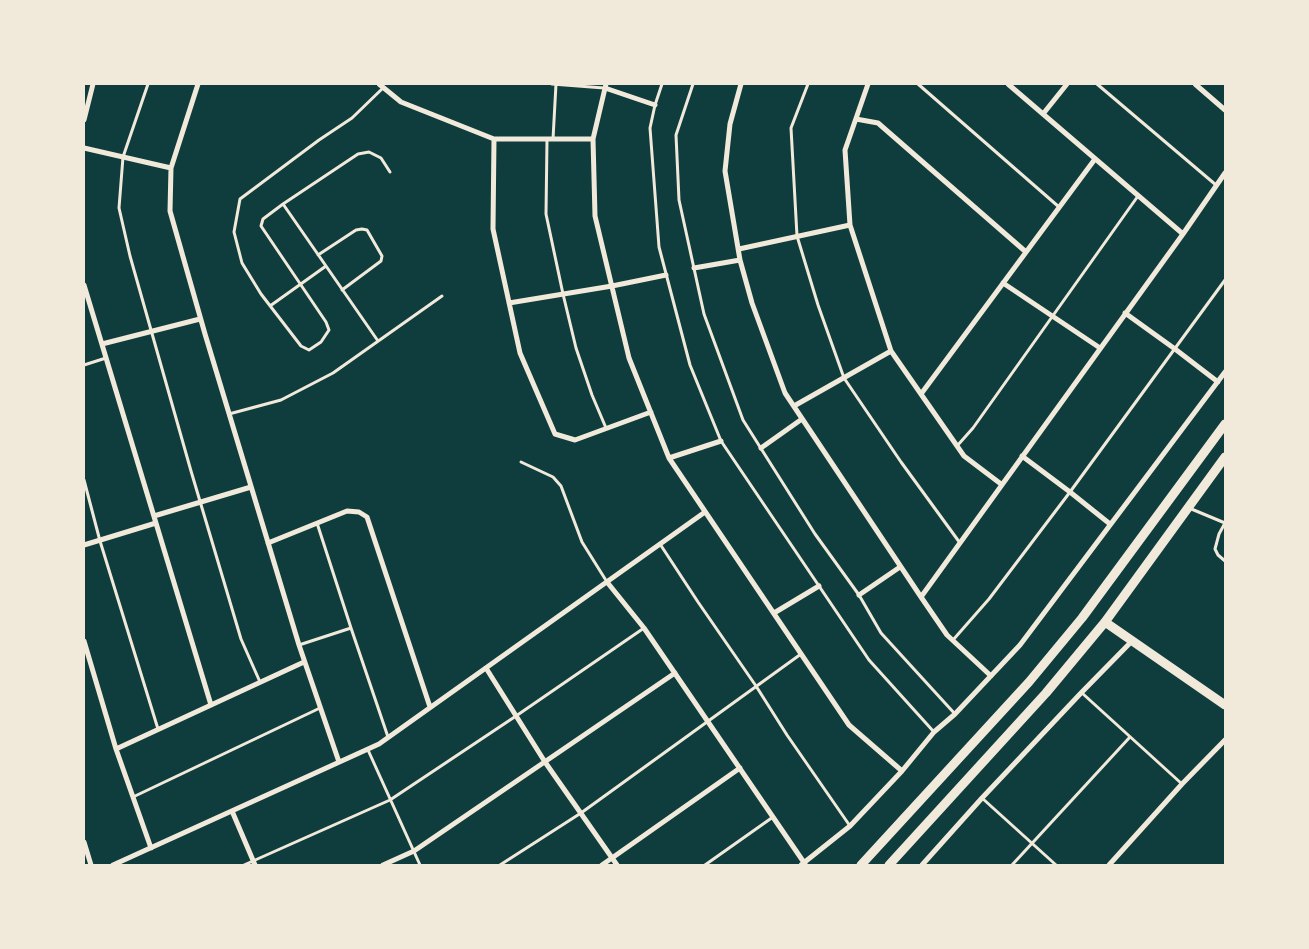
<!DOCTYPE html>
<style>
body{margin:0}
#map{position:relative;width:1309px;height:949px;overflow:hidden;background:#0f3d3e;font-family:Poppins,sans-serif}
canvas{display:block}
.frame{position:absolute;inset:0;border:85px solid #f1e9da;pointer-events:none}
</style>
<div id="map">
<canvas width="1309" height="949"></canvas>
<div class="frame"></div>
</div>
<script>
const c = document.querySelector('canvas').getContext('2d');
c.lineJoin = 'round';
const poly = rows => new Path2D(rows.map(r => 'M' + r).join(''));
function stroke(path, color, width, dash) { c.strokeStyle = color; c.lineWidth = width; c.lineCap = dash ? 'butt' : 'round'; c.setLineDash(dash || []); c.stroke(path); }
stroke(poly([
 [148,84,123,157,119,208,130,256,191,471,241,639,260,682],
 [552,84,604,88],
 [662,84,655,105,650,128,659,247,690,365,721,441,869,660,934,732],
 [693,84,676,135,679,200,704,314,743,420,815,534,859,595,881,633,955,714],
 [808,84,791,128,797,236,818,305,844,378,901,462,960,543],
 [918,84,1059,207],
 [1097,84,1216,185],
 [383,88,352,118,319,140,240,199,234,232,242,263,261,294,301,346,309,350,321,342,329,330,326,322,261,226,263,219,283,204,358,154,369,152,381,158,390,172],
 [553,139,556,84],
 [547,140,546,214,563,294,576,348,592,395,606,428],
 [283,204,378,341],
 [318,255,356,230,362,229,367,230,382,256,381,261,342,290],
 [270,306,326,266],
 [84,365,106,358],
 [229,414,281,400,333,373,442,296],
 [957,446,973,428,1138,196],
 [521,462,553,477,561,486,582,542,607,582],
 [84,480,100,541,158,729],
 [1189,508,1225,523],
 [317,523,351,628,388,737],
 [1225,523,1219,534,1215,549,1218,555,1225,561],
 [660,544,698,602,756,686,787,735,850,826],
 [953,640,989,599,1070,492,1225,280],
 [299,645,351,628],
 [1082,693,1182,784],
 [368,750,420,865],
 [133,797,320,708],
 [982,798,1056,865],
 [244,865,390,800,516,716,644,628],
 [500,865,581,813,801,654],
 [705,865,773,817],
 [1012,865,1130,737]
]), '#f1e9da', 3);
stroke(poly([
 [198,84,171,168,170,211,205,334,299,645,339,762],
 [379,84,401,102,494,139,593,139],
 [606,84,593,139,595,216,629,358,669,458,849,725,902,771],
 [741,84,730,124,725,171,740,260,752,303,785,393,921,597,947,635,991,676],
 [868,84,845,150,850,225,891,351,964,456,1001,484],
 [1008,84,1183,234],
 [1195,84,1225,110],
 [605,88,655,105],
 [1043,114,1067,84],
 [856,119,878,123,1026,252],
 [84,120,93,84],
 [494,139,493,229,520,353,555,434,575,440,651,412],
 [84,148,171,168],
 [739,249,850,225],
 [694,268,740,260],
 [1003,283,1100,348],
 [84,285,211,705],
 [509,303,612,286,666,275],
 [1125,313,1175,349,1218,382],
 [102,344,200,319],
 [921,394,1095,159],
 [794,406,891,351],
 [761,448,802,419],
 [1022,456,1070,492,1110,524],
 [669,458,721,441],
 [154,516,251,487],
 [268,543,347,511,359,512,367,517,430,707],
 [84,545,156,523],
 [607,582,644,628,805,864],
 [859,595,900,567],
 [921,597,1183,234,1225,173],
 [774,613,819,586],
 [84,641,116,749,151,848],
 [486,668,545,762,617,865],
 [116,749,304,662],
 [232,811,255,865],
 [84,842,91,865],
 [113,865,379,744,705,512],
 [383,865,414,851,675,673],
 [602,865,740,768],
 [801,865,850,826,902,771,934,732,955,714,1020,645,1225,372],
 [922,865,982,798,1081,693,1132,641],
 [1109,865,1182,784,1225,740]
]), '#f1e9da', 5);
stroke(poly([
 [1105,622,1225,705],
 [861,865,1029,682,1082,618,1225,424],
 [889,865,1046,693,1105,622,1225,457]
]), '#f1e9da', 9);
</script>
